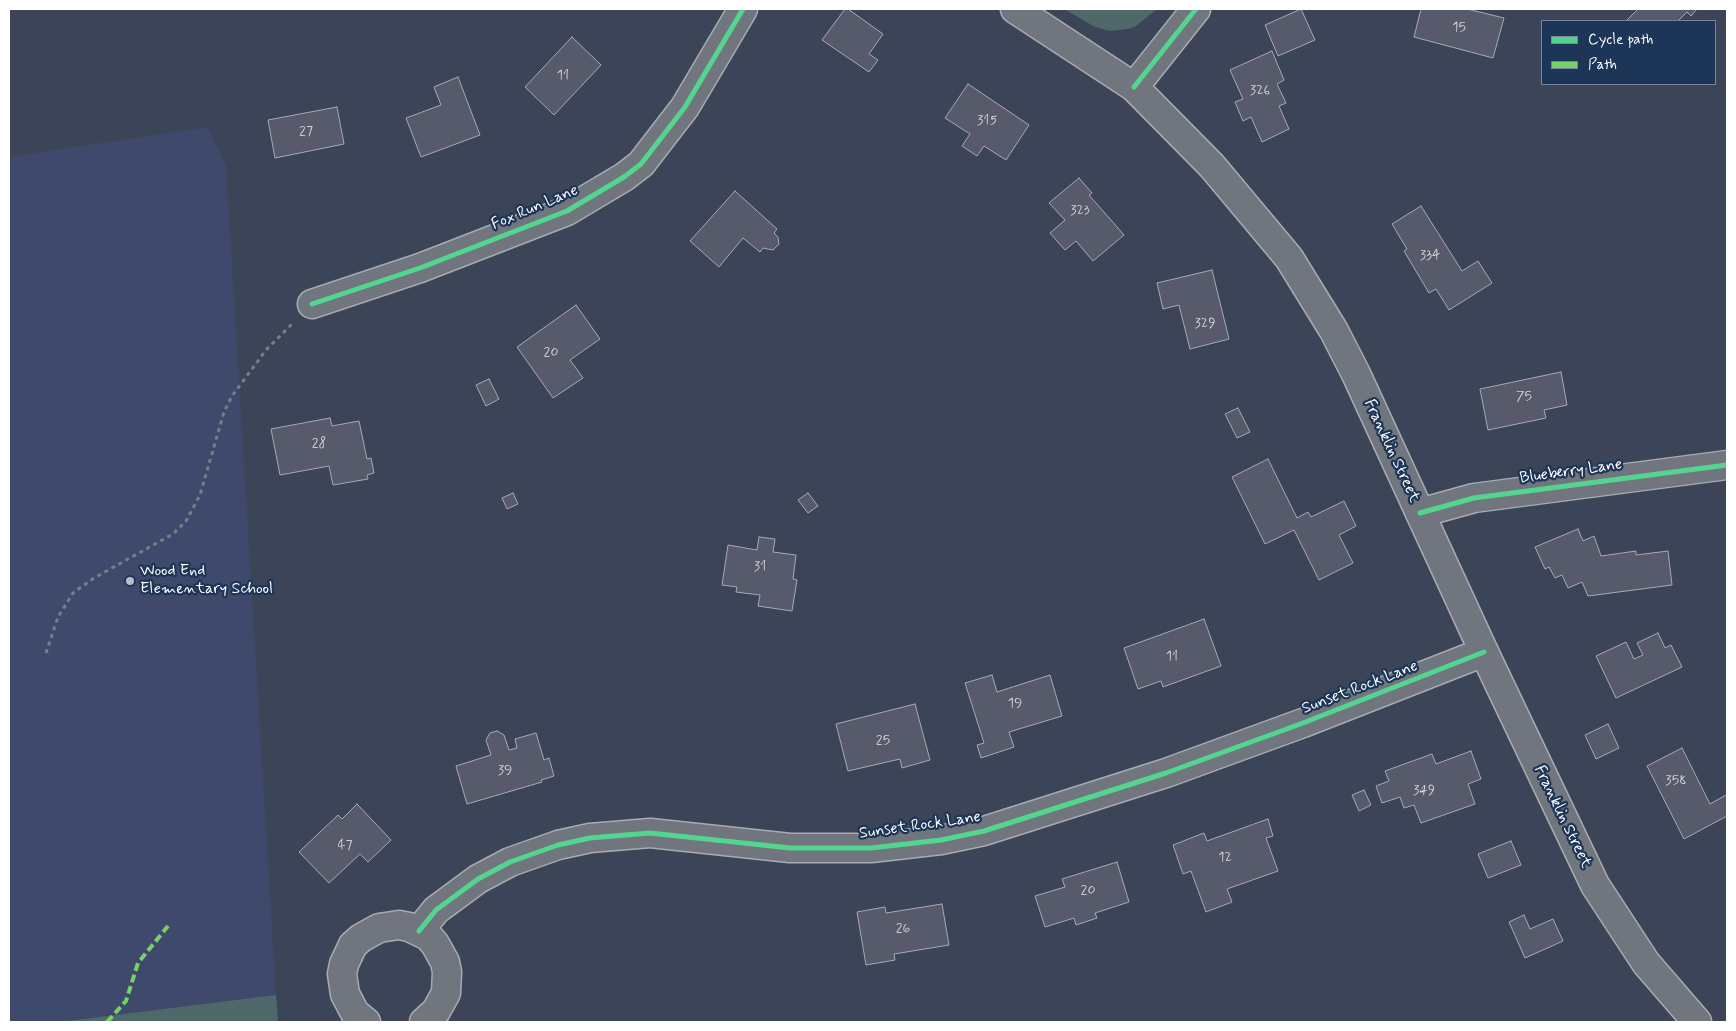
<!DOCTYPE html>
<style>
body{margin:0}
#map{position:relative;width:1736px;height:1031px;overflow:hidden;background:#3c4558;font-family:Mynerve,sans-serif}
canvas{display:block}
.frame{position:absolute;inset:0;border:10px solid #fff;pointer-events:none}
.legend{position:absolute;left:1541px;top:20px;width:175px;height:65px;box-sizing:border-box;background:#1d3557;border:1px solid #77869a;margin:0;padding:6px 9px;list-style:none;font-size:15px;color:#fff}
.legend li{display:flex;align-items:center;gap:10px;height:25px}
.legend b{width:25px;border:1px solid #77869a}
</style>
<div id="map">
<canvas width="1736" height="1031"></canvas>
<div class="frame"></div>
<ul class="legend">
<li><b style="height:6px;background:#53d58f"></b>Cycle path</li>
<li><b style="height:6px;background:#78d068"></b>Path</li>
</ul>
</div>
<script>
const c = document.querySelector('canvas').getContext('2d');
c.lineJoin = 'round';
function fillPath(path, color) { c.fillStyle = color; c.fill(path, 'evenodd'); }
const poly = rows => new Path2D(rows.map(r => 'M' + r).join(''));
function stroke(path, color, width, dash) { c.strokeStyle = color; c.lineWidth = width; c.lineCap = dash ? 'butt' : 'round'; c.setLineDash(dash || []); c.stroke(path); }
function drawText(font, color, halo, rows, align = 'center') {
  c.font = font + ' Mynerve,sans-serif'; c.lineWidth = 4.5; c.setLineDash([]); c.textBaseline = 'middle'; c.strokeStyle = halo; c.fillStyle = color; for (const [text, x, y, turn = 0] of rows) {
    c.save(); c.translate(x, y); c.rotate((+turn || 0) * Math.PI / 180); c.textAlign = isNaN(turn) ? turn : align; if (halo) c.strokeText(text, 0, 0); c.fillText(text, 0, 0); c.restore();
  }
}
fillPath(poly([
 [208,127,226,167,276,995,59,1022,9,1022,9,157]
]), '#3e496b');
fillPath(poly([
 [1064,9,1157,9,1136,26,1128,29,1110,31,1095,27],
 [276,995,278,1022,59,1022]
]), '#4f6869');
const building = poly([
 [845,9,848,9,883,34,869,54,878,60,869,72,822,40,845,9],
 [1301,9,1315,40,1278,56,1265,25,1301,9],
 [1421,9,1467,9,1504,18,1493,58,1414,37,1421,9],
 [1638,9,1697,9,1691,16,1687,12,1678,21,1626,21,1638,9],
 [572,37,601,65,554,115,525,87,572,37],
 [1272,51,1284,80,1277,84,1286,103,1279,106,1289,129,1262,142,1251,117,1243,121,1235,102,1243,99,1230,70,1272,51],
 [458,77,480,135,421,157,406,118,441,105,434,87,458,77],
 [968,84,1029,125,1006,160,984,146,977,156,962,146,970,134,945,118,968,84],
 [337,107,344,144,275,158,268,120,337,107],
 [1079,178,1092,193,1089,195,1124,235,1093,261,1076,241,1065,250,1050,233,1065,220,1049,203,1079,178],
 [735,191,777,229,774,233,778,237,779,244,773,250,763,248,760,252,743,238,719,267,690,241,735,191],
 [1421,206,1462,271,1478,261,1492,283,1449,310,1436,289,1429,293,1404,251,1407,249,1392,224,1421,206],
 [1212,270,1229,339,1190,349,1179,305,1163,309,1157,283,1212,270],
 [576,305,600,339,570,360,583,378,553,398,517,347,576,305],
 [1561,372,1567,405,1544,410,1546,418,1488,430,1480,389,1561,372],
 [489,379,499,399,486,406,476,385,489,379],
 [1238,408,1250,432,1237,438,1225,414,1238,408],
 [330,418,332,426,359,421,367,459,371,458,374,473,367,475,368,479,333,485,329,466,280,475,271,429,330,418],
 [1268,459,1297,518,1308,512,1311,517,1344,501,1356,526,1339,535,1353,563,1319,580,1294,530,1265,544,1232,477,1268,459],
 [513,493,518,504,507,509,502,498,513,493],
 [808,493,818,506,808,513,798,500,808,493],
 [1578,529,1583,541,1594,536,1601,556,1636,551,1636,555,1668,551,1672,585,1588,596,1582,582,1568,588,1562,575,1555,578,1549,567,1545,569,1535,547,1578,529],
 [759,537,775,539,773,552,796,555,793,579,797,580,792,611,758,606,760,595,736,592,737,587,722,585,728,545,757,550,759,537],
 [1204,619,1221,666,1163,687,1161,681,1138,689,1124,648,1204,619],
 [1658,633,1665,648,1671,645,1682,667,1616,698,1596,656,1626,642,1634,659,1643,655,1637,643,1658,633],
 [992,675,997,692,1050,675,1062,716,1009,732,1014,747,981,758,977,745,984,743,965,683,992,675],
 [915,704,930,760,902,768,900,759,848,771,836,724,915,704],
 [1608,724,1619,748,1596,759,1585,735,1608,724],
 [497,731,504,735,509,750,517,748,515,739,536,733,544,760,549,758,554,776,541,780,542,782,467,804,456,766,491,755,486,740,490,733,497,731],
 [1682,748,1710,804,1726,795,1727,797,1727,816,1684,839,1647,766,1682,748],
 [1471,751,1481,779,1468,784,1475,804,1421,823,1414,805,1404,808,1400,797,1382,803,1376,786,1389,781,1385,771,1432,754,1436,764,1471,751],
 [1364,790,1371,805,1359,811,1352,795,1364,790],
 [357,804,391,840,368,862,360,854,329,883,299,852,338,815,342,819,357,804],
 [1268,819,1273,836,1266,838,1278,871,1227,889,1232,902,1206,912,1191,871,1183,874,1173,845,1204,833,1207,841,1268,819],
 [1511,841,1521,865,1488,878,1478,854,1511,841],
 [1117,862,1129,902,1095,913,1097,918,1076,925,1074,918,1045,927,1035,896,1065,887,1062,879,1117,862],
 [942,904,949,945,894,954,895,960,866,965,857,912,885,907,886,913,942,904],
 [1524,915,1530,929,1553,919,1563,941,1525,958,1509,922,1524,915]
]);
fillPath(building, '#565a6a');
stroke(building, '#a7abb4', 1);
const street = poly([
 [1134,87,1196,9],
 [312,304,420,268,567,211,624,177,641,164,685,107,743,9],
 [1420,513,1474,498,1727,465],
 [419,931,436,910,478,879,510,862,558,845,590,838,650,833,790,848,871,848,941,840,984,831,1166,773,1303,723,1484,652],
 [366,1022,355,1013,345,994,342,974,344,964,353,945,361,938,379,928,399,925,409,927,428,936,435,944,445,962,447,972,446,993,436,1011,424,1022]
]);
const secondary = poly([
 [1015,9,1134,87,1212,166,1289,258,1334,331,1356,374,1484,652,1595,885,1646,963,1697,1022]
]);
stroke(street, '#a7abb4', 31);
stroke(secondary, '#a7abb4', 31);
stroke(poly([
 [46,653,58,617,73,593,94,578,173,534,186,521,200,495,224,412,232,396,266,350,292,324]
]), '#787e87', 3, [4, 4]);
stroke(street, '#70757e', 28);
stroke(secondary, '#70757e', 28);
stroke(poly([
 [107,1022,126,1001,138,963,168,926]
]), '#78d068', 4, [8, 4]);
stroke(poly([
 [1134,87,1196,9],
 [312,304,420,268,567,211,624,177,641,164,685,107,743,9],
 [1420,513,1474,498,1727,465],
 [419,931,436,910,478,879,510,862,558,845,590,838,650,833,790,848,871,848,941,840,984,831,1166,773,1303,723,1484,652]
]), '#53d58f', 5);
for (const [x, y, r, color] of [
 [130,581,5,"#bbbec5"]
]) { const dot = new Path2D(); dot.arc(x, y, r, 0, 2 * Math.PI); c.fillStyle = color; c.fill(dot); stroke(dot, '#1d3557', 2); }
drawText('14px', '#d5d6da', null, [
 ["15",1459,28],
 ["11",563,76],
 ["326",1260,91],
 ["315",987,121],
 ["27",306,132],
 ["323",1080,211],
 ["334",1430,256],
 ["329",1205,324],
 ["20",551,353],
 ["75",1524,397],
 ["28",319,444],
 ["31",760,567],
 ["11",1172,657],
 ["19",1015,704],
 ["25",883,741],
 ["39",505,771],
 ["358",1676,781],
 ["349",1424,791],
 ["47",345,846],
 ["12",1225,858],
 ["20",1088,891],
 ["26",903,929]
]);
drawText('16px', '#fff', '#1d3557', [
 ["Fox Run Lane",535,208,-23],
 ["Franklin Street",1391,451,65],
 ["Blueberry Lane",1571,472,-8],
 ["Sunset Rock Lane",1360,688,-21],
 ["Franklin Street",1562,817,64],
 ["Sunset Rock Lane",920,826,-8]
]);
drawText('16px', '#fff', '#1d3557', [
 ["Wood End",140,572],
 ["Elementary School",140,590]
], 'left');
</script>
